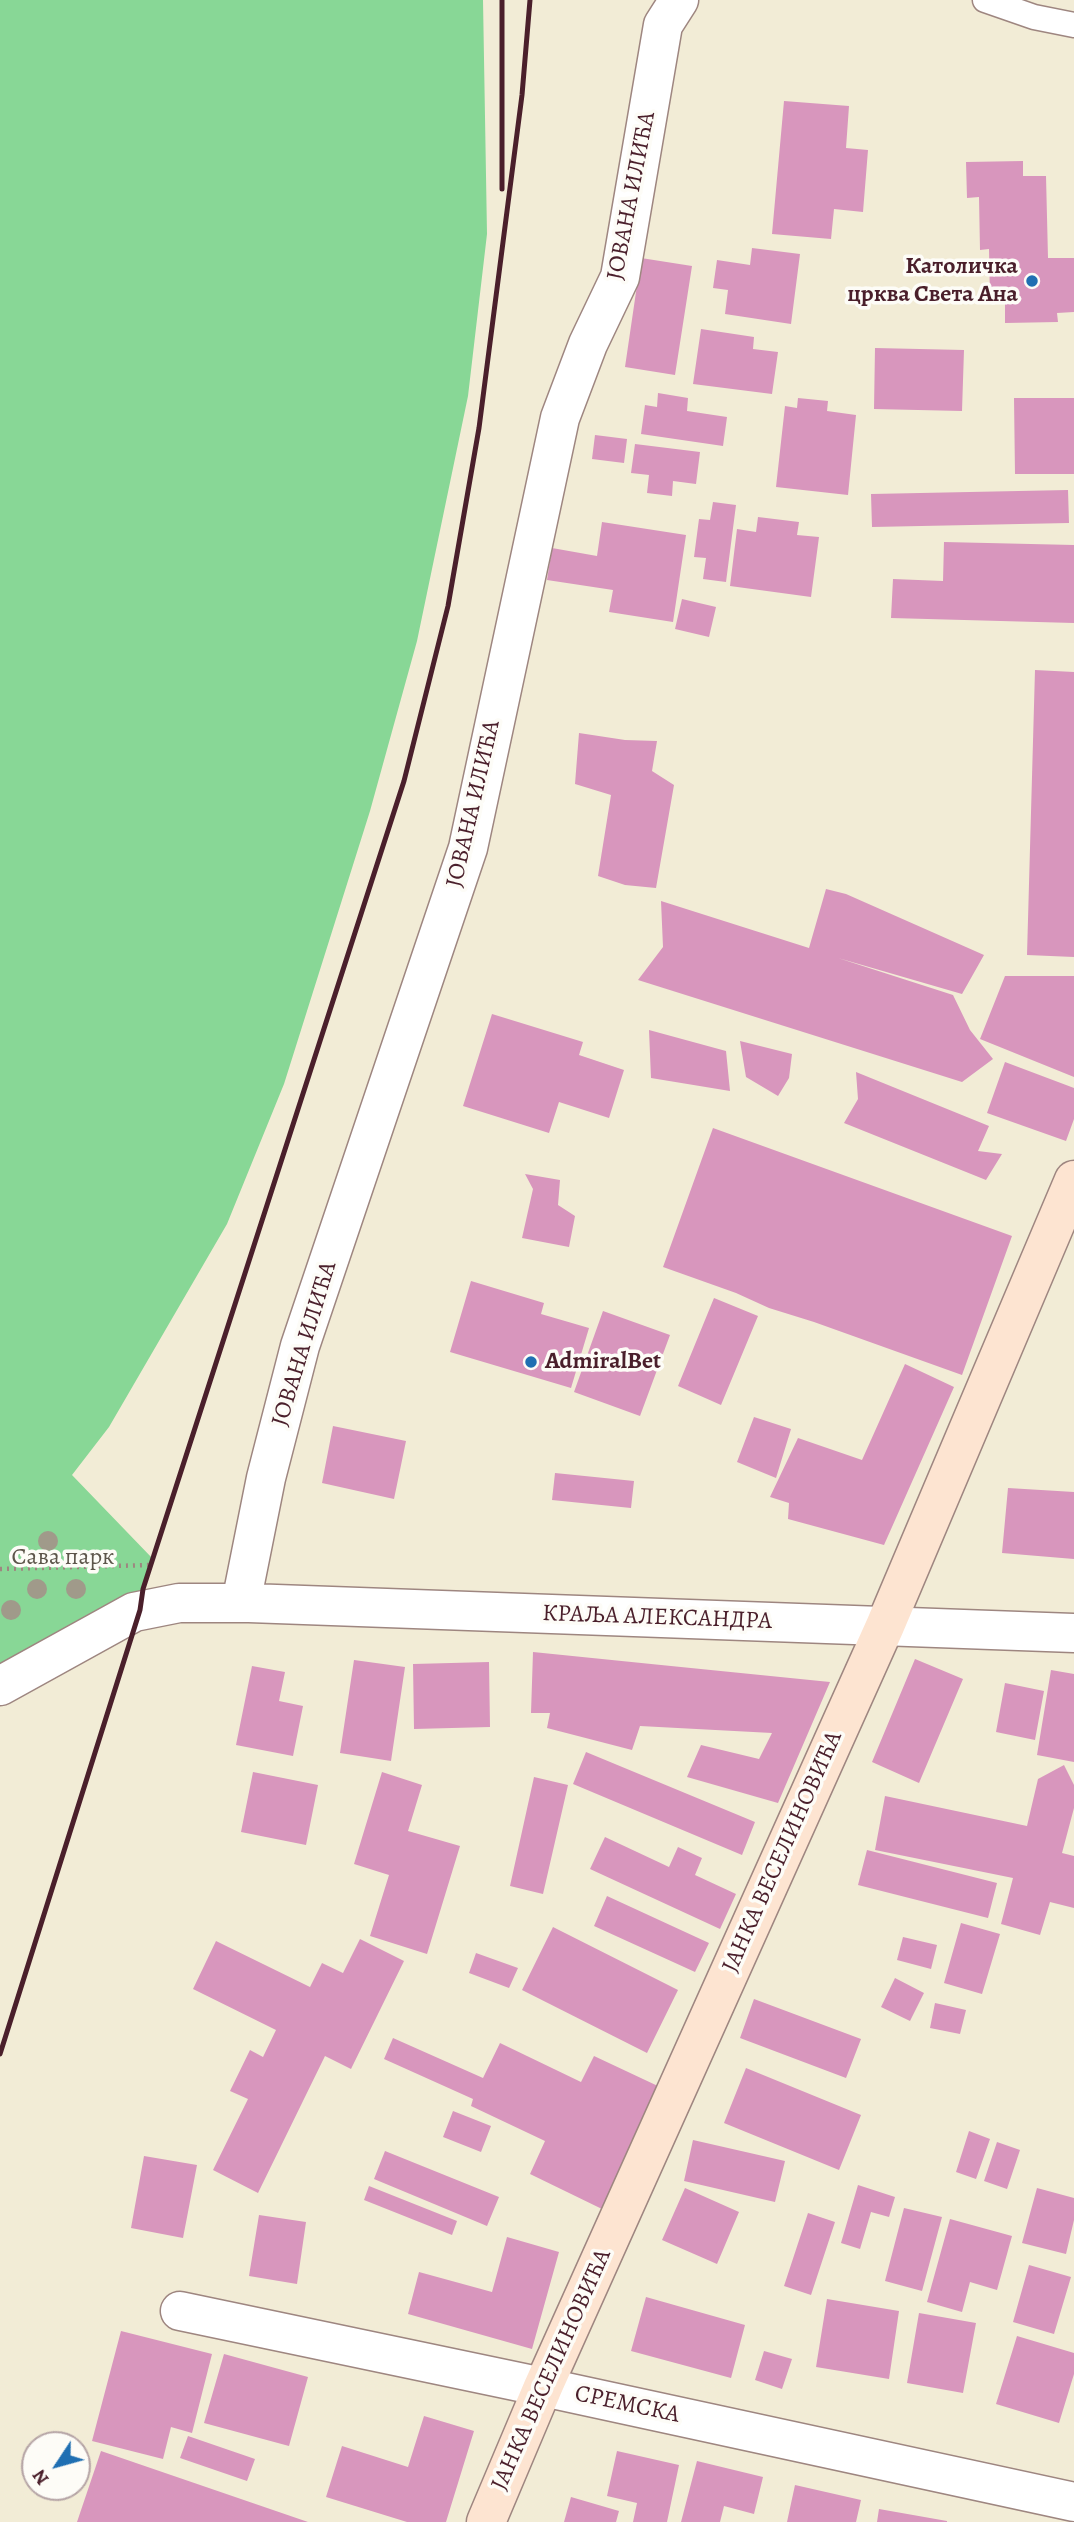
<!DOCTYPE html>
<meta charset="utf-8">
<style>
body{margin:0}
#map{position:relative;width:1074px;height:2522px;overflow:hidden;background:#f2ecd6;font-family:Alegreya,serif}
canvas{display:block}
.north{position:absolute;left:21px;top:2431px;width:70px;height:70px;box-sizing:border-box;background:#fdfcf7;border:2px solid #b5a4a5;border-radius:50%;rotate:234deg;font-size:19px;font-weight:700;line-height:28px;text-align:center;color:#4a1f2b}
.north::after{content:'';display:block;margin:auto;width:24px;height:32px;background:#1f6fb2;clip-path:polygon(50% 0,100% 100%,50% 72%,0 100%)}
</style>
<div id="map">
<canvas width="1074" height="2522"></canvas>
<div class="north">N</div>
</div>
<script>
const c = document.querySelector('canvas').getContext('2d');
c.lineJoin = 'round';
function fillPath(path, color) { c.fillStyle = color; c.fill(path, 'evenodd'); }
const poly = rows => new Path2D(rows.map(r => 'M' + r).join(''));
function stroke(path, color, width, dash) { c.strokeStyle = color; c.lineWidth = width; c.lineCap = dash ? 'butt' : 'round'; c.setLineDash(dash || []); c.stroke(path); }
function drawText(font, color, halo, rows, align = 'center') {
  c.font = font + ' Alegreya,serif'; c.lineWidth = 7; c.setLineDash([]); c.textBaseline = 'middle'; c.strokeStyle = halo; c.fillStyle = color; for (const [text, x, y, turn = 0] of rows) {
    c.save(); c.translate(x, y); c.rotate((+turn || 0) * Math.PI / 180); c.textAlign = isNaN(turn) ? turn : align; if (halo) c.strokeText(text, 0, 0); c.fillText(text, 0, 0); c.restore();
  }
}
fillPath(poly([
 [0,0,483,0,487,234,468,396,417,641,370,811,284,1084,227,1224,109,1427,72,1475,153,1559,143,1589,92,1614,0,1664]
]), '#88d796');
fillPath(poly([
 [784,101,849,106,846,148,868,150,863,212,834,209,831,239,772,234],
 [1023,161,1023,176,1046,176,1048,258,1074,258,1074,312,1057,313,1058,322,1005,323,1005,299,990,300,989,249,980,250,979,197,967,198,966,162],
 [752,248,800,254,791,324,725,314,728,290,713,288,717,260,750,265],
 [641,258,692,266,675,375,625,367],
 [701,329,754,337,753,349,778,352,772,394,693,384],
 [875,348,964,350,962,411,874,409],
 [658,393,688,398,687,411,727,417,723,446,641,434,645,405,657,407],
 [798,398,828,401,827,411,856,415,848,495,776,487,785,406,797,408],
 [1014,398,1074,398,1074,474,1015,474],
 [595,435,627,439,624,463,592,459],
 [635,444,700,452,696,484,673,481,672,496,647,493,649,475,631,473],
 [1068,490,1069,523,872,527,871,494],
 [713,502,736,505,726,582,703,579,706,558,694,557,699,519,710,520],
 [758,517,799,522,797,535,819,537,811,597,730,586,737,529,756,532],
 [602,522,686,535,673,622,609,612,613,590,547,580,552,548,597,556],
 [944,542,1074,545,1074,623,891,618,893,579,943,581],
 [682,599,716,607,709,637,675,629],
 [1035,670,1074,672,1074,957,1027,955],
 [579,733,625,740,657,741,652,771,674,785,656,888,625,885,598,876,611,795,575,784],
 [826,889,846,894,984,955,962,994,838,958,953,995,970,1030,993,1059,962,1082,638,980,663,947,661,901,809,948],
 [1005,976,1074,976,1074,1077,980,1039],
 [492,1014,583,1042,579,1055,624,1070,609,1118,559,1102,549,1133,463,1106],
 [649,1030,726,1051,730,1091,651,1078],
 [740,1041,792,1054,789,1078,778,1096,746,1077],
 [1005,1062,1074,1088,1074,1119,1066,1141,987,1113],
 [856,1072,989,1126,978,1151,1002,1154,986,1180,844,1123,858,1099],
 [713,1128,1012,1236,962,1375,814,1322,769,1308,736,1293,663,1267],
 [525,1174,560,1180,558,1205,575,1216,569,1247,522,1238,533,1189],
 [471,1281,544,1303,541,1314,589,1328,571,1388,450,1352],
 [714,1298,758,1316,721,1405,678,1386],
 [603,1311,670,1335,640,1416,574,1392],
 [905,1364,954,1387,884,1545,788,1519,789,1503,770,1497,798,1438,862,1460],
 [754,1417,791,1429,776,1478,737,1462],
 [333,1426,406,1441,394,1499,322,1483],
 [555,1473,634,1481,631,1508,552,1500],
 [1008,1488,1074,1492,1074,1559,1002,1553],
 [533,1652,661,1665,830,1682,778,1803,687,1777,701,1745,759,1759,772,1733,640,1726,632,1750,547,1728,550,1713,531,1713],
 [915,1659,963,1679,919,1783,872,1762],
 [354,1660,405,1667,391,1761,340,1753],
 [489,1662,490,1727,414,1729,413,1664],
 [252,1666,285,1672,279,1701,303,1706,293,1756,236,1745],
 [1051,1670,1074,1674,1074,1762,1037,1755],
 [1005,1683,1044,1691,1035,1740,996,1732],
 [586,1752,755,1822,742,1855,573,1784],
 [1064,1765,1074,1785,1074,1808,1062,1853,1074,1856,1074,1908,1050,1902,1040,1935,1001,1924,1013,1878,875,1850,885,1796,1027,1826,1038,1779],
 [253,1772,318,1785,306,1845,241,1832],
 [382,1772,422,1785,408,1831,460,1846,427,1954,370,1936,389,1875,354,1864],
 [534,1777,568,1785,543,1894,510,1886],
 [605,1837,669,1867,678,1847,702,1858,695,1875,736,1894,720,1929,590,1869],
 [867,1850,997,1883,988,1918,858,1885],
 [607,1896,709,1943,695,1972,594,1926],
 [961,1923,1000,1934,982,1994,944,1983],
 [553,1927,678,1990,647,2053,522,1990],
 [903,1937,937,1945,931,1969,897,1960],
 [360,1939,404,1961,351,2069,325,2056,258,2193,213,2170,248,2099,230,2091,250,2050,263,2057,276,2030,193,1989,216,1941,310,1987,322,1963,343,1973],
 [476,1953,518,1968,509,1988,469,1973],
 [895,1978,924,1993,910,2021,881,2007],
 [754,1999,861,2039,846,2078,740,2038],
 [935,2003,966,2010,960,2034,930,2028],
 [393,2038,483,2078,500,2043,581,2082,594,2056,660,2087,602,2209,530,2174,545,2141,471,2106,473,2099,384,2059],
 [746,2068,861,2115,839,2170,724,2123],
 [453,2111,491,2126,481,2152,443,2137],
 [969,2131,990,2139,976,2179,956,2172],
 [693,2140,785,2161,775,2202,684,2181],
 [997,2142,1020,2150,1007,2189,984,2181],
 [385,2151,499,2197,487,2226,374,2179],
 [144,2156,197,2165,183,2238,131,2228],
 [858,2185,895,2197,889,2217,871,2212,860,2249,841,2243],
 [369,2186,457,2221,452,2235,364,2200],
 [685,2188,739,2212,717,2264,662,2240],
 [1037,2188,1074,2198,1074,2220,1066,2254,1022,2243],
 [904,2208,942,2217,922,2291,885,2281],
 [808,2213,835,2222,811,2295,784,2286],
 [259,2215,306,2222,297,2284,249,2276],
 [950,2219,1012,2236,997,2290,970,2282,962,2312,927,2302],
 [507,2237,559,2252,532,2349,408,2314,419,2272,492,2292],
 [1029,2265,1071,2277,1054,2334,1013,2322],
 [646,2297,745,2325,731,2378,631,2351],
 [827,2299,899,2311,889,2379,816,2367],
 [919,2313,976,2323,963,2393,907,2383],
 [121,2331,212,2354,192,2433,171,2427,163,2459,92,2441],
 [1017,2336,1074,2353,1074,2374,1059,2423,996,2404],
 [764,2351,792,2359,782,2389,755,2380],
 [224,2354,308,2377,289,2446,204,2423],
 [424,2416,474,2431,446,2522,407,2522,326,2497,342,2446,408,2467],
 [188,2436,255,2459,247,2481,180,2458],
 [101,2451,308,2522,77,2522],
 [617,2451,679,2465,667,2522,633,2522,637,2503,607,2496],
 [697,2461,763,2477,754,2514,724,2506,720,2522,681,2522],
 [795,2485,861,2500,856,2522,787,2522],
 [571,2497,619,2511,616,2522,564,2522],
 [879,2509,947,2521,947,2522,877,2522]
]), '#d896bd');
const lane = poly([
 [985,0,1034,17,1074,25]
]);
const street = poly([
 [241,1603,266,1478,300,1346,468,848,560,418,588,344,620,277,663,25,679,0],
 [0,1686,134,1612,179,1603,249,1603,1074,1633],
 [180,2311,543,2387,1074,2502]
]);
const secondary = poly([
 [486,2522,543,2387,885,1626,1074,1180]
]);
stroke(lane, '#9e8680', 27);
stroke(street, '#9e8680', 41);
stroke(secondary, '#9e8680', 41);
stroke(poly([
 [0,1569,151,1565]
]), '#9e8680', 4.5, [2, 5]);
stroke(lane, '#fff', 24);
stroke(street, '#fff', 38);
stroke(secondary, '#fde4d1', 38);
stroke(poly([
 [502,0,502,189],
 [0,2054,140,1610,143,1589,404,781,448,606,479,428,522,95,530,0]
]), '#4a1f2b', 5);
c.fillStyle = '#a09a8a';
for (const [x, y] of [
 [48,1541],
 [37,1589],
 [76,1589],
 [11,1610]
]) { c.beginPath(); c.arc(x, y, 10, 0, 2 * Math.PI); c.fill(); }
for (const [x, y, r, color] of [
 [1032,281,7,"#1f6fb2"],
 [531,1362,7,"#1f6fb2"]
]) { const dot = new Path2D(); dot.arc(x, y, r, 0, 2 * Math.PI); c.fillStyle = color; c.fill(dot); stroke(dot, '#fdfcf7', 2.5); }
drawText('24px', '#4a1f2b', '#fdfcf7', [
 ["ЈОВАНА ИЛИЋА",632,196,-79],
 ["ЈОВАНА ИЛИЋА",474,804,-77],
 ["ЈОВАНА ИЛИЋА",305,1344,-73],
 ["КРАЉА АЛЕКСАНДРА",657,1618,2],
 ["ЈАНКА ВЕСЕЛИНОВИЋА",783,1852,-66],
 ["ЈАНКА ВЕСЕЛИНОВИЋА",552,2370,-66],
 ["СРЕМСКА",627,2405,12]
]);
drawText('bold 24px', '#4a1f2b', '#fdfcf7', [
 ["Католичка",1018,267],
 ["црква Света Ана",1018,295],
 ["AdmiralBet",545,1362,"left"]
], 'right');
drawText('24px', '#5d564b', '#fdfcf7', [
 ["Сава парк",63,1558]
]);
</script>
